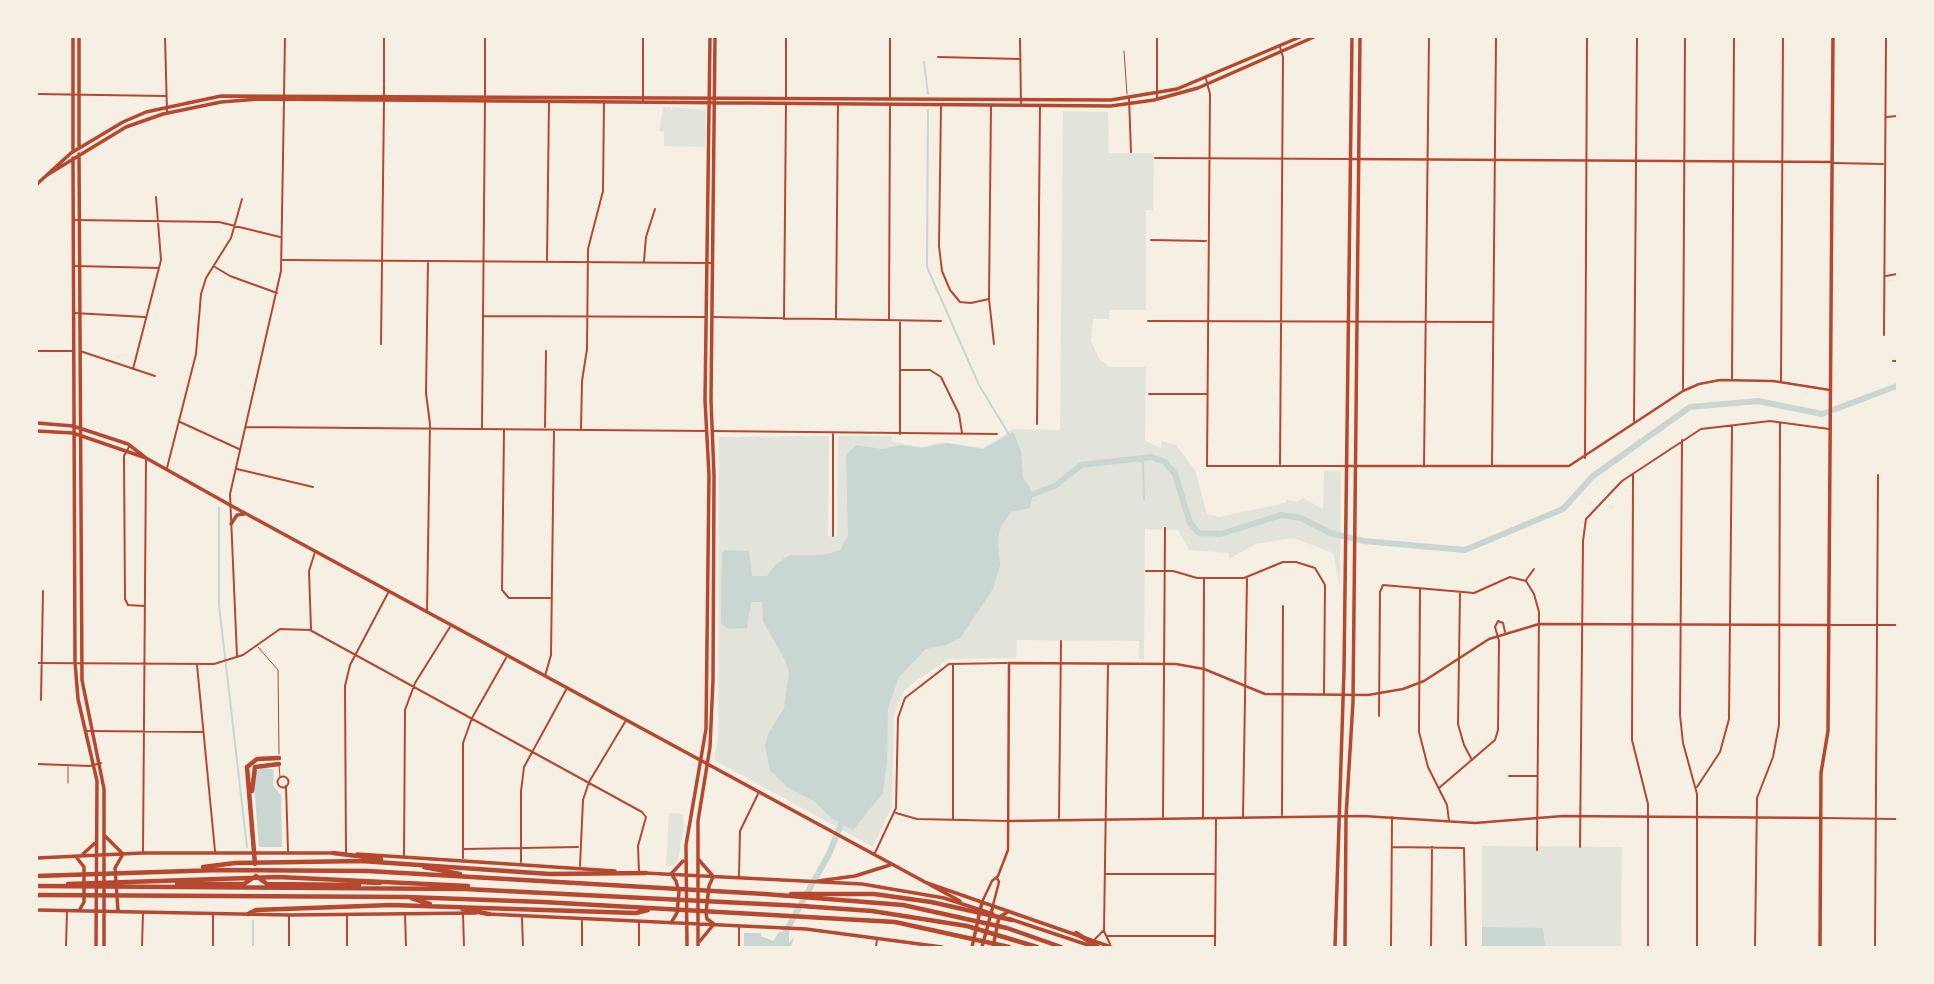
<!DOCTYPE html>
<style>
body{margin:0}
#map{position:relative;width:1934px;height:984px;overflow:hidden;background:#f6efe4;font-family:"Source Sans 3",sans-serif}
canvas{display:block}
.frame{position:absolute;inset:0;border:38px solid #f6efe4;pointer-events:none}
</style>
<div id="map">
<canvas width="1934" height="984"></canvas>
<div class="frame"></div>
</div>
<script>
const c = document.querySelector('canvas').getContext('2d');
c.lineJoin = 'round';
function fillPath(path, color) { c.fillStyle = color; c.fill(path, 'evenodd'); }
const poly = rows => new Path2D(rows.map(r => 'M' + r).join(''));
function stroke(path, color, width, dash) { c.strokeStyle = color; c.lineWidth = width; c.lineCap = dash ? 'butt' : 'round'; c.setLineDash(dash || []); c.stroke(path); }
fillPath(poly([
 [663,107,671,107,671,110,673,107,706,110,705,147,664,146,664,132,659,131],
 [1063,111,1108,112,1109,153,1154,153,1153,210,1146,210,1146,310,1110,310,1109,319,1093,319,1091,341,1099,359,1110,367,1146,367,1145,441,1161,448,1162,441,1176,445,1195,470,1207,514,1219,517,1285,503,1287,499,1296,502,1303,498,1323,509,1324,470,1341,471,1340,587,1333,553,1294,538,1256,544,1229,559,1229,553,1189,550,1178,530,1145,529,1144,659,1139,659,1139,641,1017,640,1016,658,949,659,917,680,904,691,894,715,892,806,873,847,714,760,718,738,719,437,829,436,828,536,837,537,838,436,892,436,891,441,921,447,942,442,983,448,1013,429,1060,430],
 [669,813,683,814,684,827,678,860,673,866,666,866],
 [1482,846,1622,847,1621,947,1482,947]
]), '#e2e4dc');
fillPath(poly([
 [1013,432,1021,451,1023,478,1030,487,1032,499,1030,508,1011,512,1001,526,998,539,1000,565,993,589,960,638,946,645,926,649,899,677,888,708,887,760,883,793,853,830,831,818,814,801,787,787,770,770,765,746,768,734,784,708,789,673,785,660,763,621,762,602,751,602,747,628,729,629,721,623,722,553,725,550,749,551,752,576,767,576,776,564,790,555,823,555,840,550,848,536,846,455,856,445,882,449,901,445,922,448,947,443,983,449],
 [262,767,274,770,273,785,281,795,282,847,259,847,254,784,256,771],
 [1482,927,1543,928,1545,947,1482,947],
 [779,932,789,932,789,943,794,937,791,947,744,947,744,933,761,933,761,936,773,941]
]), '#c9d6d2');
stroke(poly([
 [924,62,928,94],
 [928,110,927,267,979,385,1010,436],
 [1131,458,1143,462,1144,500],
 [219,508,219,605,247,847],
 [253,921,253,947]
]), '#c9d6d2', 2);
stroke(poly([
 [1025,497,1055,486,1081,465,1151,457,1165,462,1175,474,1190,523,1199,533,1221,534,1281,515,1301,518,1330,533,1364,541,1465,550,1563,509,1593,476,1690,407,1758,401,1822,414,1897,386],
 [777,947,829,854,844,817]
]), '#c9d6d2', 6);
stroke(poly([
 [1124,51,1127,94],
 [258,647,278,670,279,754],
 [279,765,280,777],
 [68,783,68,767]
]), '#b5482f', 1);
stroke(poly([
 [165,37,167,112],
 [1020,37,1021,106],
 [1280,47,1283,57,1280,464],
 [938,57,1020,59],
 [1206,79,1210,94,1207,466,1345,466],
 [37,94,165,96],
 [384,95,384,37],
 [485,95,485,37],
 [284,96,285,37],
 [1129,98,1131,152],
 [786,99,786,37],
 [890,99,890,37],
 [1157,99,1157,37],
 [643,102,643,37],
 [941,105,939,246,942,271,950,290,960,302,971,303,989,299],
 [991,105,989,299,994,344],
 [1887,117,1897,116],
 [1155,158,1350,159],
 [1833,163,1883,164],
 [75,220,219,222,280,237],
 [1151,240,1206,241],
 [283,260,712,263],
 [547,260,549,101],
 [644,261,646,237,655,209],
 [75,266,159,268],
 [215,267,230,276,277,293],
 [1886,276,1897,274],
 [74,313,145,317],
 [483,316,706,317],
 [712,317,941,321],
 [784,319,786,104],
 [836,319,838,104],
 [889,319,890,104],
 [900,321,900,434],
 [1148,321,1493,322],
 [1884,335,1886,37],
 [381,344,384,101],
 [37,351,74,351],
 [80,351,155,376],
 [1893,361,1897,361],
 [133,369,161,260,156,197],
 [901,370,930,370,941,377,959,414,962,433],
 [1732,379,1734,37],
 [1781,381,1783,37],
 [1683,389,1685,37],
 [1149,394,1207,394],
 [1634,421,1637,37],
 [180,422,239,449],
 [1037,424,1040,105],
 [246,427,707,431],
 [545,427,546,351],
 [482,428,485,101],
 [581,429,582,381,587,349,588,249,603,191,604,101],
 [504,430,502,590,509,598,550,598],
 [712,431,997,434],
 [1682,440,1680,715,1683,743,1697,794,1697,947],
 [130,445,124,456,125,599,128,605,144,606],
 [1585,458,1587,37],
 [1424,466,1429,37],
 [1492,466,1496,37],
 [167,468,196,354,201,294,206,278,231,238,242,199],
 [237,469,313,487],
 [1633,474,1632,740,1648,804,1648,947],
 [833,536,833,434],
 [1146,571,1173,571,1197,578,1244,578,1283,562,1296,562,1315,568,1325,585,1324,694],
 [1526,580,1534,569],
 [1420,589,1419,732,1428,767,1447,805,1449,821],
 [1460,593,1458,724,1464,745,1472,760],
 [427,611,430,424,426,393,428,261],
 [1830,625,1897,625],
 [311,629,309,571,315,552],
 [237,656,230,494,281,271,284,101],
 [37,663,214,664,243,655,280,629,310,630,642,812,646,817,638,846,639,872],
 [1108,664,1104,931,1110,944],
 [197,665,215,851],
 [545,676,551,655,554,430],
 [41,700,43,591],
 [1379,716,1380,592,1383,585,1474,593,1510,577,1526,581,1534,594,1539,612,1537,850],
 [87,731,202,732],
 [37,764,90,766,101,763],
 [1509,776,1537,776],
 '277.5 782a5.5 5.5 0 1 1 11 0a5.5 5.5 0 1 1-11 0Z',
 [286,786,288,851],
 [1697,787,1720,752,1729,719,1732,426],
 [1439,788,1495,740,1498,730,1499,641,1495,627,1498,621,1503,623,1505,632],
 [896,813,917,819,1008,821],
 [1282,815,1283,606],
 [1163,817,1165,528],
 [1243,817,1247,579],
 [1059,818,1061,641],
 [1203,818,1204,579],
 [1822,818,1897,819],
 [953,820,953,664],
 [1392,847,1464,848,1466,947],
 [1580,847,1583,541,1586,519,1622,481,1701,429,1770,421,1829,429],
 [464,849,578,847],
 [143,852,146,459],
 [346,853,345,686,350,665,388,593],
 [874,855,896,808,898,718,905,698,949,664,1007,663],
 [404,856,405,710,415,683,450,627],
 [463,858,463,743,472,718,506,658],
 [521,862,521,791,524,767,566,690],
 [580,866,583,800,589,782,625,722],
 [1106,874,1215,874],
 [739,876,740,831,758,794],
 [405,914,406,947],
 [463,914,464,947],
 [347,915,347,947],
 [522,917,523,947],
 [582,920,582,947],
 [639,923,639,947],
 [739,928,739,947],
 [1108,936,1214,936],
 [1095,939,1103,931],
 [66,947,67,911],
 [142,947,143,913],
 [213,947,213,914],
 [289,947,289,916],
 [876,947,877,939],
 [1215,947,1216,818],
 [1391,947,1392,817],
 [1431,947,1432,847],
 [1755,947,1757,798,1773,757,1779,725,1780,423],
 [1875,947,1878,475]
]), '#b5482f', 2);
stroke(poly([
 [1350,159,1832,162],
 [1348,466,1569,466,1683,391,1699,384,1720,380,1773,381,1830,390],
 [1009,821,1363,816,1475,823,1563,816,1821,818],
 [982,902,992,881,998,876,1008,850,1009,663,1176,664,1204,669,1265,694,1368,695,1403,689,1424,681,1489,639,1539,624,1829,625],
 [993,905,999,882,997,878]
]), '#b5482f', 2.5);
stroke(poly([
 [79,146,79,37],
 [73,150,73,37],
 [79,154,82,680,104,789,104,947],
 [73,158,75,662,78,699,97,781,96,947],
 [47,175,126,127,163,114,221,102,259,99,1111,106,1154,100,1198,88,1314,37],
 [37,184,71,153,123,122,146,112,221,96,1111,100,1177,89,1300,37],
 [37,423,73,426,128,444,146,458,230,505,960,901],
 [37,431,73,433,146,458],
 [231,524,237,515,244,514],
 [105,836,122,853],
 [83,854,95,843],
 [357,854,615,871],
 [37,858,143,853,336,853],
 [77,858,84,867,84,902,79,911],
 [699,860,712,875],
 [644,873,862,884,944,898,993,914],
 [672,873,683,861],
 [671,874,676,881,679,892,677,913,671,923],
 [818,881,855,876,890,865],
 [927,883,1111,947],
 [37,910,289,915,476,913],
 [118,911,115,868,123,854],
 [487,914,806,929,942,947],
 [1010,919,1094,947],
 [700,941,714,924,707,919,706,913,709,886,713,877],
 [687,947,686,845,706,729,709,475,705,400,710,37],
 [698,947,698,821,710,747,713,680,714,475,711,400,715,37],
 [972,947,982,902],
 [982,947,993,906],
 [993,947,999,917,1008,912],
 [1335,947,1344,670,1352,37],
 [1345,947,1346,817,1353,702,1360,37],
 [1820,947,1821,773,1828,731,1833,37]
]), '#b5482f', 3.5);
stroke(poly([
 [252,791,255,767,279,764],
 [333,853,381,859],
 [255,864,247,767,257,759,279,758],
 [203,867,235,863,361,861,550,874,646,873],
 [424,867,460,874],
 [37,876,219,870,368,871,765,894,903,905,1007,928,1061,947],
 [256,876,267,884,359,885],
 [357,882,380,883],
 [68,884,278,877,468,886],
 [177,884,244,884,256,876],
 [37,886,465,889,802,906,872,911,967,926,1037,947],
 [791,894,874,894,931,902,1012,920],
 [37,895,407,897,543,902,895,922,1009,947],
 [411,898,430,904],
 [462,909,489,914],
 [248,914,256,910,391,905,636,913,648,910],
 [1076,933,1098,947]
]), '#b5482f', 4.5);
</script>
